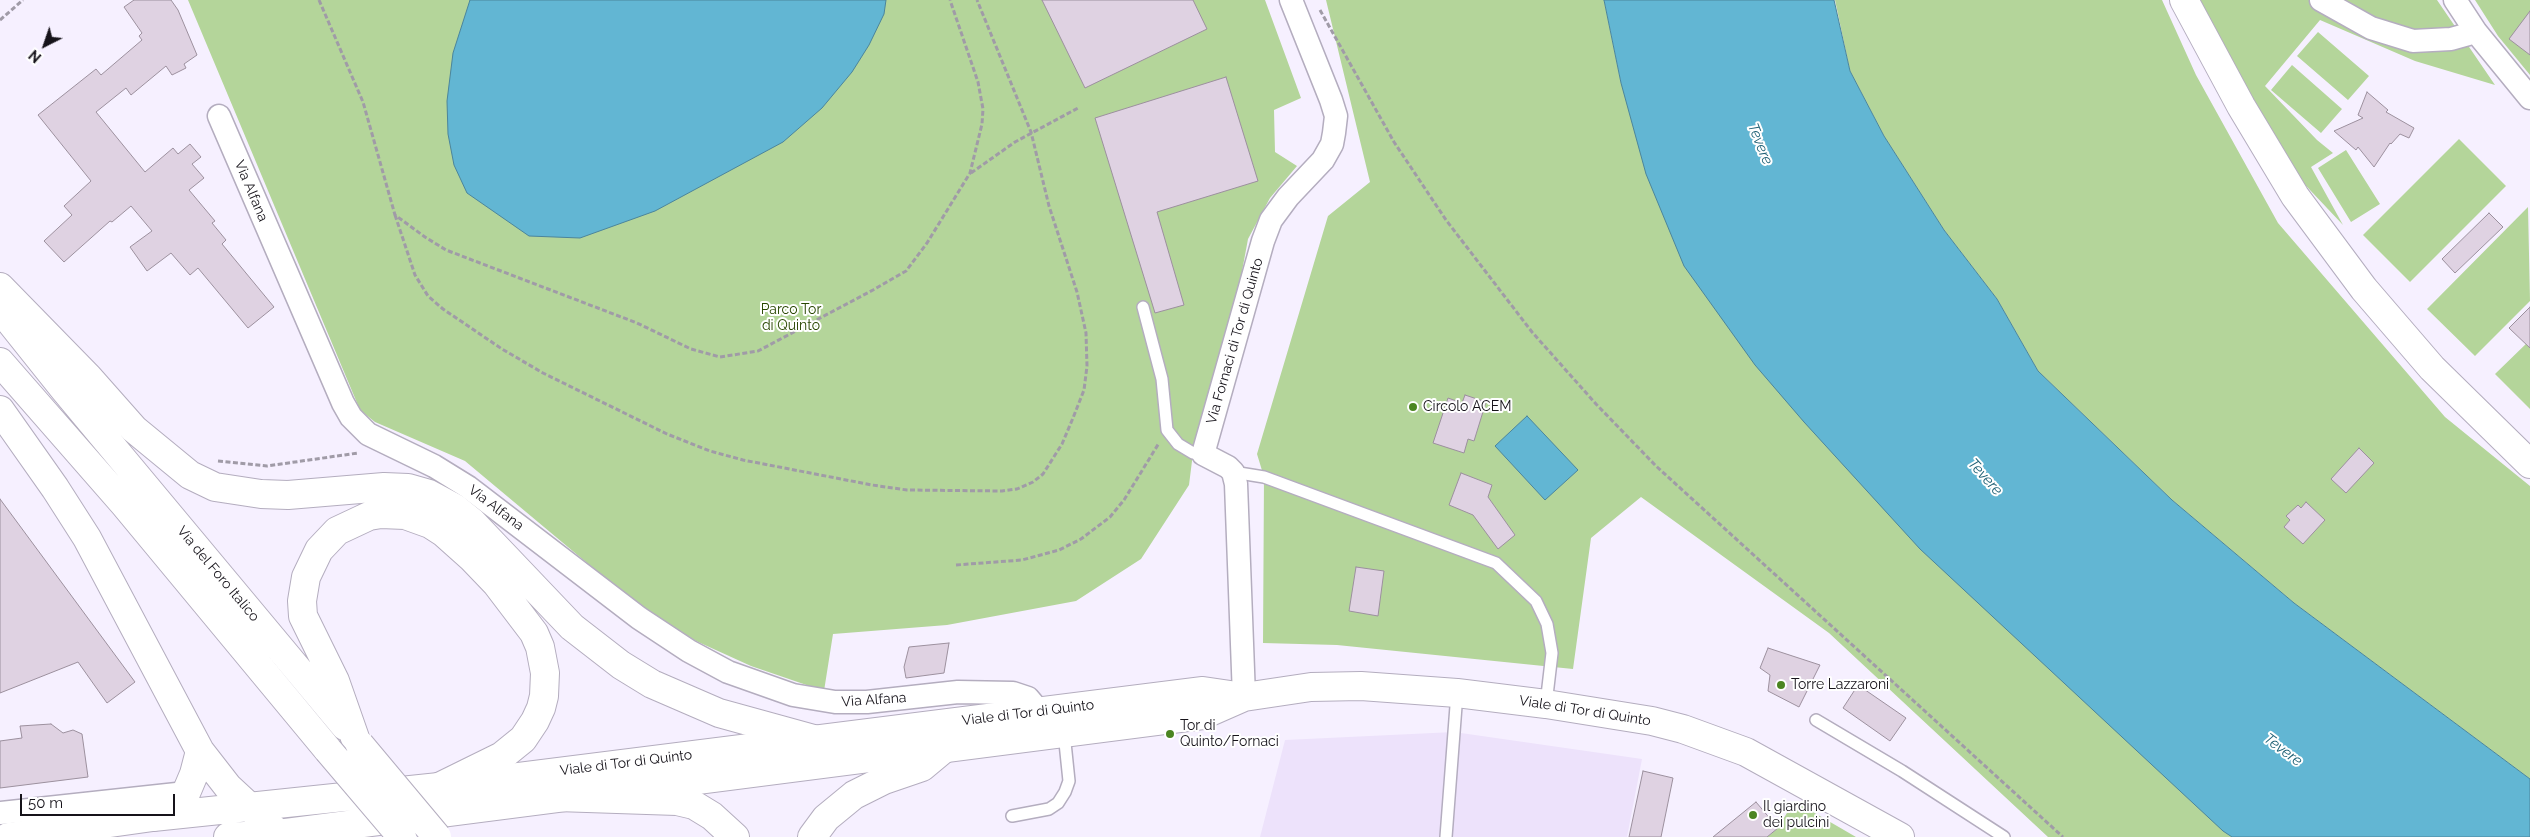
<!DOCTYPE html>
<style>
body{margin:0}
#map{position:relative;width:2530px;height:837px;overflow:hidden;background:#f6f0ff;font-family:Raleway,sans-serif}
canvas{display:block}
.north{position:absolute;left:20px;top:20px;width:50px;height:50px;-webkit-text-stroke:4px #fff;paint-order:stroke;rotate:221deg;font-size:14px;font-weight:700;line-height:20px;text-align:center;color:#16131a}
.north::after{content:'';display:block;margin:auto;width:18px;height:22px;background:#16131a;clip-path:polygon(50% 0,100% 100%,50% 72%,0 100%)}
.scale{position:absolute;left:20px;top:794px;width:155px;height:22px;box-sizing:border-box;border:2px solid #16131a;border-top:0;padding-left:6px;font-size:15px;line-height:18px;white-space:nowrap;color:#16131a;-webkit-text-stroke:4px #fff;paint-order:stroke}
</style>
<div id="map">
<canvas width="2530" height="837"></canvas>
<div class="north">N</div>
<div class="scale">50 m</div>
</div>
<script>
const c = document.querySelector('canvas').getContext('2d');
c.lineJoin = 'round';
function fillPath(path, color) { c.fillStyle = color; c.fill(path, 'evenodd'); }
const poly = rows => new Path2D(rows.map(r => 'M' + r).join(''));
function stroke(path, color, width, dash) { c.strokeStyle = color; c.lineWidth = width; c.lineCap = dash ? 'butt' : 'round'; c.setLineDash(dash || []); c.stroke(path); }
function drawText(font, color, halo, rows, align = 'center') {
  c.font = font + ' Raleway,sans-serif'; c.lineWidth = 4; c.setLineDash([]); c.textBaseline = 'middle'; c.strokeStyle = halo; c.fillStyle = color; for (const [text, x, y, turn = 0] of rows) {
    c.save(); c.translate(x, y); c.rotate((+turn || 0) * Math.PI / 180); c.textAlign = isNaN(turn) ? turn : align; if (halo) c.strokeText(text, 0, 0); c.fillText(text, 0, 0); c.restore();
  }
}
fillPath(poly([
 [1454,732,1642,759,1627,837,1260,837,1285,740]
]), '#ede2fb');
fillPath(poly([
 [188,0,1265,0,1301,98,1274,110,1275,152,1297,166,1270,198,1248,239,1235,309,1193,453,1189,485,1141,559,1076,601,947,625,833,634,824,691,751,666,696,641,651,613,605,578,465,461,375,422,360,410],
 [1326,0,1604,0,1621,83,2235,837,2048,837,1829,633,1641,497,1591,538,1573,669,1337,645,1263,643,1264,477,1257,454,1328,216,1370,182],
 [1835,0,2162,0,2196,75,2278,223,2445,417,2530,486,2530,779,2294,603,2172,500,2038,371,1997,299,1944,230,1884,136,1850,71],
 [2201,0,2437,0,2495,85,2415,61,2320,20,2265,86,2317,140,2333,153,2311,167,2343,225,2293,172,2200,8],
 [2475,0,2530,0,2530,75,2498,36],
 [2318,32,2369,76,2348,100,2297,56],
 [2292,65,2342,109,2321,133,2271,90],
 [2459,139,2506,186,2410,282,2363,235],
 [2346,150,2380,204,2351,222,2318,168],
 [2528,207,2530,301,2475,356,2427,309],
 [2530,340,2530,409,2495,374],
 [1794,801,1856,837,1767,837,1778,828]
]), '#b4d59a');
const water = poly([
 [470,0,886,0,884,14,869,45,852,72,822,108,783,142,655,211,580,238,529,236,467,193,454,165,448,134,447,101,453,53,470,0],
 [1604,0,1834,0,1850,71,1884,136,1944,230,1997,299,2038,371,2172,500,2294,603,2530,779,2530,837,2232,837,2223,831,1920,549,1804,422,1755,365,1684,266,1646,174,1621,83,1604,0],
 [1527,416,1578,470,1545,500,1495,446,1527,416]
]);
fillPath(water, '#62b6d3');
stroke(water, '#4b859c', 1);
const building = poly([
 [134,0,171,0,178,10,197,55,184,64,186,68,172,75,166,66,131,95,126,88,96,112,145,172,173,148,178,154,190,144,201,157,192,164,204,178,189,190,215,221,212,223,226,240,222,244,274,307,248,328,198,268,190,275,171,253,147,271,130,247,152,231,131,206,112,222,110,221,64,262,44,241,72,215,64,206,91,181,38,115,96,69,101,75,142,40,139,36,142,33,124,7,134,0],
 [1042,0,1193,0,1207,29,1085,88,1042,0],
 [2530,11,2530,55,2509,39,2530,11],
 [1226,77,1258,181,1157,212,1184,305,1155,313,1095,118,1226,77],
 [2367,92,2388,110,2386,112,2414,128,2409,138,2400,134,2391,144,2390,143,2374,167,2358,147,2356,150,2334,131,2363,118,2358,115,2367,92],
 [2489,213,2503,227,2455,273,2442,259,2489,213],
 [2530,307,2530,348,2509,328,2530,307],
 [1465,395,1486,402,1474,441,1468,439,1464,453,1433,443,1448,398,1462,403,1465,395],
 [2359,448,2374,463,2346,493,2331,479,2359,448],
 [1461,473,1492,485,1488,497,1515,535,1498,549,1473,515,1449,505,1461,473],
 [0,499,135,682,107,703,78,662,0,693,0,499],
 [2306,502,2325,520,2303,544,2284,527,2290,520,2286,516,2298,505,2301,508,2306,502],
 [1356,567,1384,571,1378,616,1349,611,1356,567],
 [949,643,944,673,906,678,904,667,909,647,949,643],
 [1768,648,1820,665,1799,707,1768,691,1770,675,1760,668,1768,648],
 [1858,685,1906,718,1890,741,1843,708,1858,685],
 [51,724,63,733,73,730,82,734,88,777,0,788,0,741,22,738,20,726,51,724],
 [1643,771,1673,778,1661,837,1629,837,1643,771],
 [1756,802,1778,828,1767,837,1713,837,1756,802]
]);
fillPath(building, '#dfd2e2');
stroke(building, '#9c909e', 1);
const service = poly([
 [1143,307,1162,379,1167,430,1178,444,1193,453,1203,454],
 [1233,472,1264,477,1496,563,1536,601,1547,624,1552,653,1546,704],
 [1816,720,1902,771,2004,837],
 [1012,816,1049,809,1058,803,1065,792,1069,781,1064,733],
 [1446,837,1457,693]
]);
const minor = poly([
 [2321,0,2371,28,2413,41,2451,39,2476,32],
 [2455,0,2476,32,2530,98],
 [219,116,343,403,351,417,368,434,434,466,468,487,639,618,689,651,728,672,793,695,835,702,867,702,958,692,1013,693,1028,698,1039,711],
 [1244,697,1236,484,1233,472,1228,467,1203,454,1263,241,1271,220,1288,197,1323,160,1332,144,1334,133,1336,116,1331,100,1291,0],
 [0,813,186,793]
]);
const secondary = poly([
 [2184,0,2241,106,2295,196,2364,289,2432,368,2530,464]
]);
const primary = poly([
 [8,837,153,817,439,787,1203,691,1244,697],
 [228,837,278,834,1203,715,1244,697,1311,687,1361,686,1457,693,1546,704,1652,721,1683,729,1746,752,1900,837]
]);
const trunk = poly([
 [0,287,88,377,134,429,190,475,215,487,261,494,288,495,384,487,408,488,429,494,455,508,471,521,572,627,621,665,652,684,719,713,817,740],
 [1,310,64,389,345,726],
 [0,362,125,505,328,750],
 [0,410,55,488,87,538,200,751,228,787,282,837],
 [355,738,335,681,303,616,302,601,306,577,319,550,337,531,369,516,381,514,405,515,430,524,444,533,472,558,496,583,534,633,540,647,545,673,544,696,541,708,535,721,523,739,502,756,439,787],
 [557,797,677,801,694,805,712,816,735,837],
 [153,817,186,793,194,774,200,751],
 [812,837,826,818,854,795,884,780,922,767,946,747]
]);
stroke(service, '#b4adbf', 14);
stroke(minor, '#b4adbf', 25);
stroke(secondary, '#b4adbf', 30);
stroke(primary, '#b4adbf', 30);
stroke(trunk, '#b4adbf', 30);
stroke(poly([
 [319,0,363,102,395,215,425,237,446,250,637,323,691,349,720,357,758,351,873,290,906,271,927,243,970,173,982,124,983,109,978,82,950,0],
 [1320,10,1394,142,1446,220,1532,332,1596,404,1656,466,2063,837],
 [0,20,23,0],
 [971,173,1015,142,1078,108],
 [395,215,415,275,428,296,443,309,502,349,543,373,667,434,710,451,743,460,872,485,907,490,1002,491,1017,489,1033,482,1043,474,1062,444,1073,418,1084,390,1087,366,1086,333,1077,292,1049,206,1031,132,977,0],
 [218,461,267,466,358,453],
 [956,565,1022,560,1059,550,1081,539,1110,517,1124,500,1159,443]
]), '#a09ba7', 3, [5, 2.5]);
stroke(service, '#fff', 11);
stroke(minor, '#fff', 22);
stroke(secondary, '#fff', 28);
stroke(primary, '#fff', 28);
stroke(trunk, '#fff', 28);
const trunkBridge = poly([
 [360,745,437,837],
 [328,750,402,837]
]);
stroke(trunkBridge, '#b4adbf', 30, []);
stroke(trunkBridge, '#fff', 28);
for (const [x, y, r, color] of [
 [1413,407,5,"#4b8521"],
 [1781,685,5,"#4b8521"],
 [1170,734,5,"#4b8521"],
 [1753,815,5,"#4b8521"]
]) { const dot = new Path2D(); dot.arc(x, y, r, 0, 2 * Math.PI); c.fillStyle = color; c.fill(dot); stroke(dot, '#fff', 2); }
drawText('14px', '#16131a', '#fff', [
 ["Via Alfana",251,191,67],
 ["Via Fornaci di Tor di Quinto",1235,341,-74],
 ["Via Alfana",496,508,37],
 ["Via del Foro Italico",218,574,50],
 ["Via Alfana",874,700,-4],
 ["Viale di Tor di Quinto",1585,711,9],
 ["Viale di Tor di Quinto",1028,713,-7],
 ["Viale di Tor di Quinto",626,763,-7]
]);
drawText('14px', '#284601', '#fff', [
 ["Parco Tor",791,310],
 ["di Quinto",791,326]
]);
drawText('14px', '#16131a', '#fff', [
 ["Circolo ACEM",1423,407],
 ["Torre Lazzaroni",1791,685],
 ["Tor di",1180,726],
 ["Quinto/Fornaci",1180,742],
 ["Il giardino",1763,807],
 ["dei pulcini",1763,823]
], 'left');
drawText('italic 15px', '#1e6075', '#fff', [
 ["Tevere",1760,144,68],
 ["Tevere",1985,477,48],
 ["Tevere",2283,750,37]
]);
</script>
